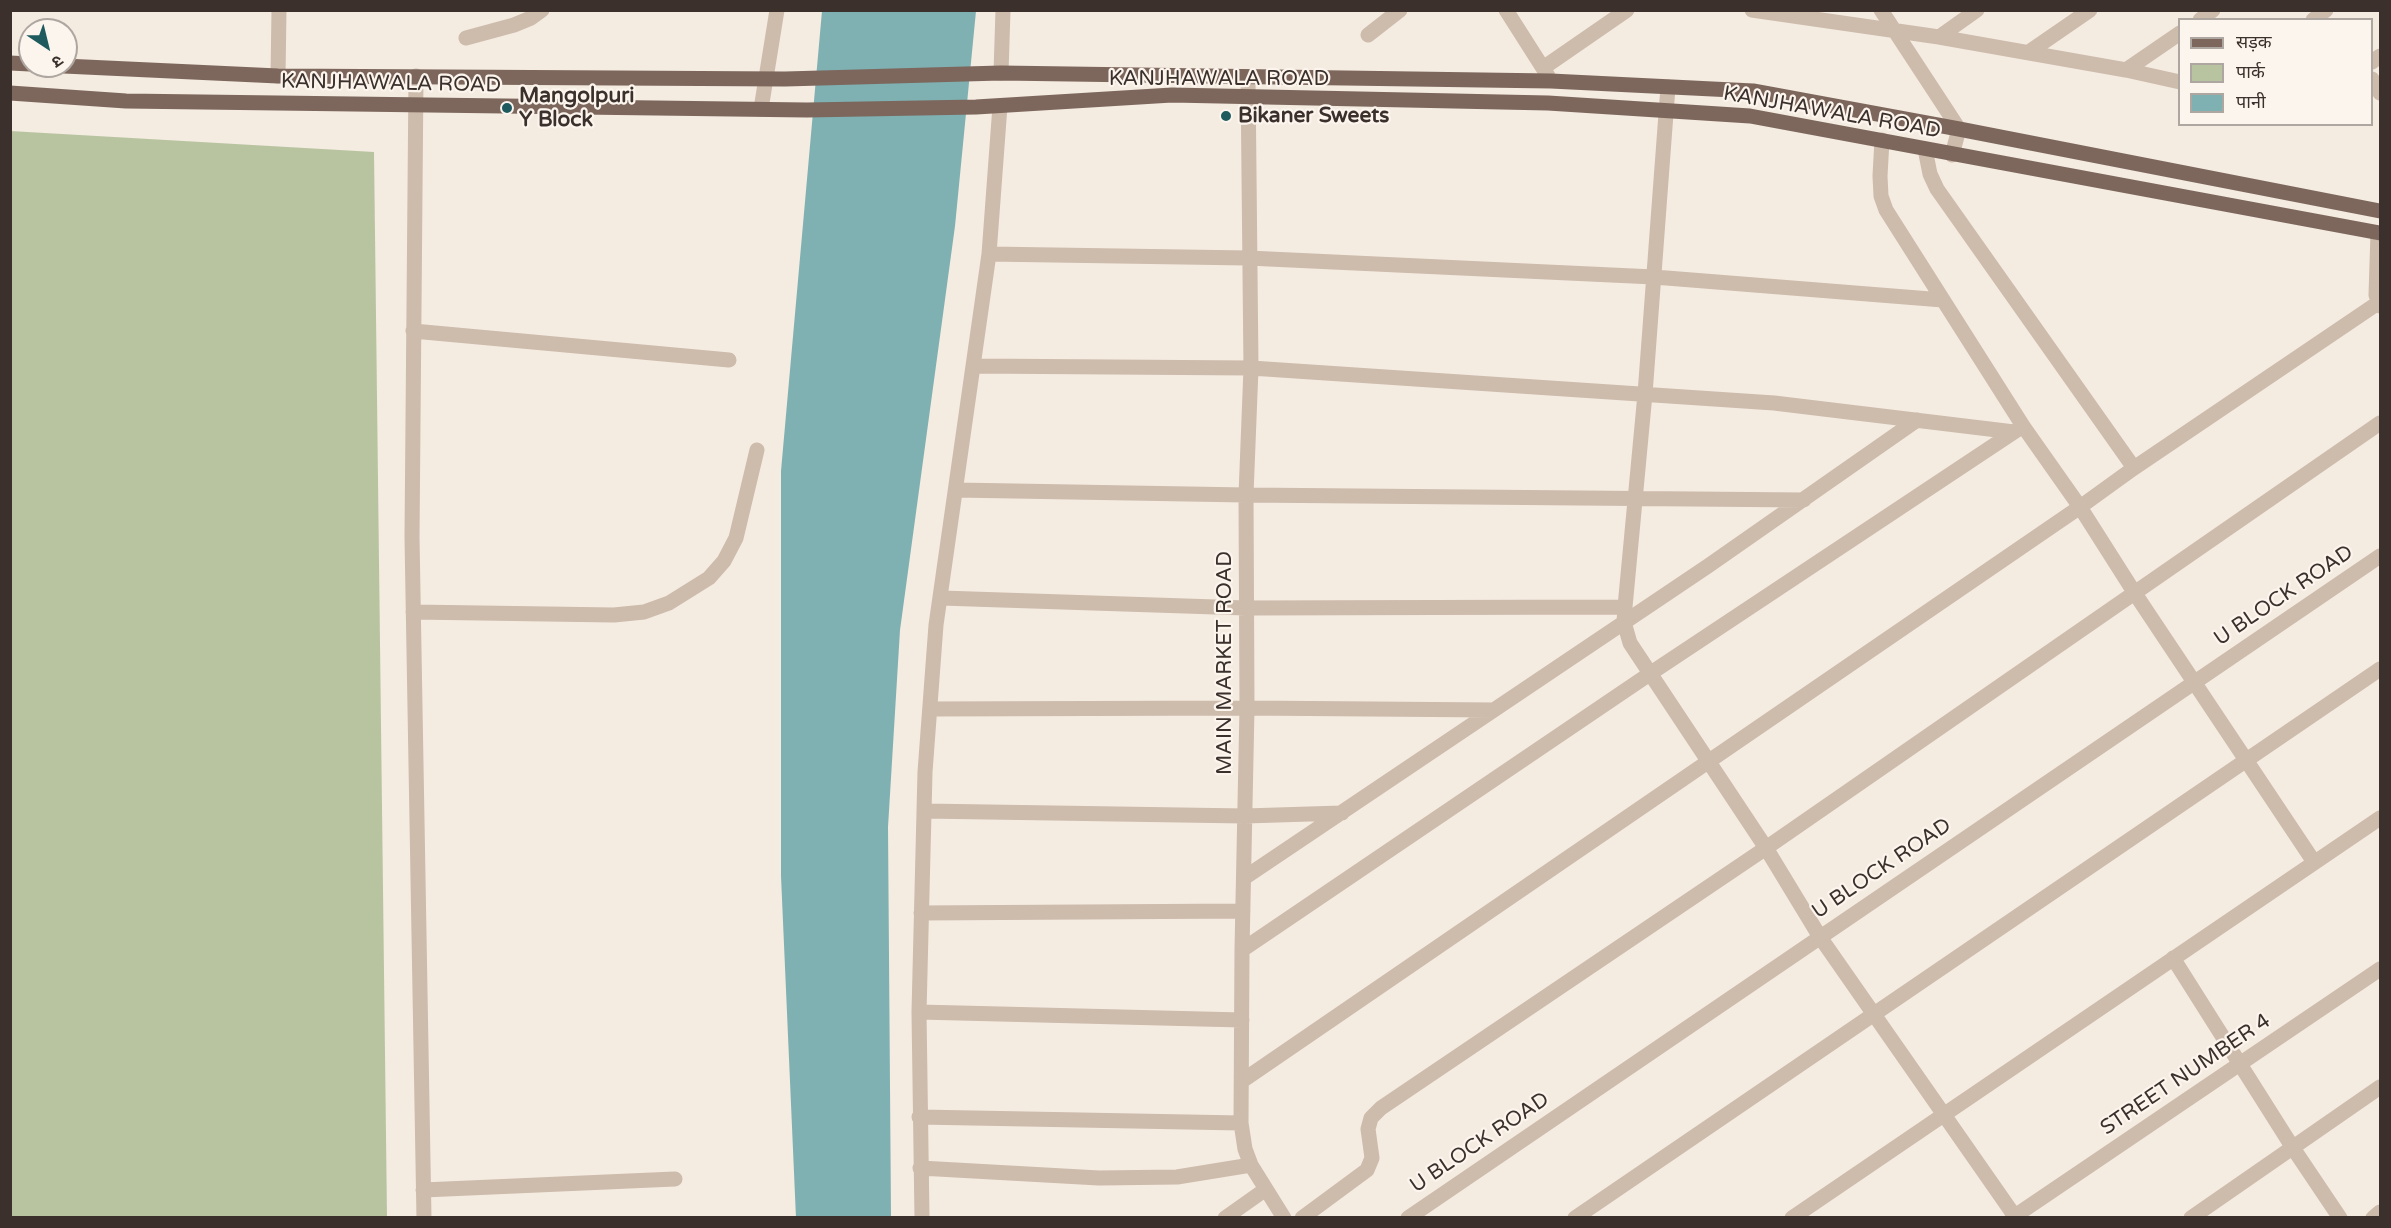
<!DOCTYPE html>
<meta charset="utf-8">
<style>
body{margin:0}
#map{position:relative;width:2391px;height:1228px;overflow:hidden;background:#f4ebe1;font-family:"Varela Round","Noto Sans Devanagari",sans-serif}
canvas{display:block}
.frame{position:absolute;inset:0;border:12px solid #3b302b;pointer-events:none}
.legend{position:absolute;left:2178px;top:18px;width:195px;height:108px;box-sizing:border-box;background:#fbf5ee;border:2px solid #aea6a0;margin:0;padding:8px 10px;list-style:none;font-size:18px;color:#3b302b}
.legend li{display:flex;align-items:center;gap:12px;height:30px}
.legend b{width:30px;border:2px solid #aea6a0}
.north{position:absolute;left:18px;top:18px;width:60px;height:60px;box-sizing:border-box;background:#fbf5ee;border:2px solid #aea6a0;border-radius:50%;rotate:145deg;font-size:16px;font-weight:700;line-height:24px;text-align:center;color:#3b302b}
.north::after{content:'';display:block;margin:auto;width:21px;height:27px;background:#1f5a5e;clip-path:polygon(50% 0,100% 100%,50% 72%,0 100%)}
</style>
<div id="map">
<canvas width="2391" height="1228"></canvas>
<div class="frame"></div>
<ul class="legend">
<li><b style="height:8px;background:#7d675c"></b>सड़क</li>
<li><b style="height:16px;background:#b8c4a0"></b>पार्क</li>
<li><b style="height:16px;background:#7fb0b2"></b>पानी</li>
</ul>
<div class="north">उ</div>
</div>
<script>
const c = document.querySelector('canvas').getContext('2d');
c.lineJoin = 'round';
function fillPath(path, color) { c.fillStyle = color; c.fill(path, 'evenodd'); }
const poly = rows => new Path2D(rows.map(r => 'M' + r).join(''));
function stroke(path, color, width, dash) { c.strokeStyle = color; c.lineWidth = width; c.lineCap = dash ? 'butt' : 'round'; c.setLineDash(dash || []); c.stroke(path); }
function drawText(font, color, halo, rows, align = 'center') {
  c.font = font + ' "Varela Round",sans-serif'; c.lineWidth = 4.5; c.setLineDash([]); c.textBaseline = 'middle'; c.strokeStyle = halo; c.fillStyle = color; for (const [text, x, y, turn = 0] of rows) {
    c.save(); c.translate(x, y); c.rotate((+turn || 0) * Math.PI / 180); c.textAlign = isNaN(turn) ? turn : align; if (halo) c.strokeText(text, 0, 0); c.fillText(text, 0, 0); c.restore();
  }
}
fillPath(poly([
 [10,131,374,152,387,1217,11,1217]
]), '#b8c4a0');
fillPath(poly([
 [822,11,976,11,955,226,900,630,888,827,891,1217,796,1218,781,876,781,471]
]), '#7fb0b2');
stroke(poly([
 [1506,10,1548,76],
 [1752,10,1939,37,2126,70,2180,82],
 [1881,10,1959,129,1952,155],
 [2200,20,2213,10],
 [2313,20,2326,10],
 [1368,35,1400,10],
 [1939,37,1977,10],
 [466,38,514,25,531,18,542,10],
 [2029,52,2090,10],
 [2372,62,2380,56],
 [1543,68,1627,10],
 [2126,70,2180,33],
 [1001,73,1003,10],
 [278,76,279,10],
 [416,76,412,537,424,1218],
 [1248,77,1251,368,1246,495,1247,708,1242,950,1241,1123,1245,1149,1251,1165,1284,1218],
 [2372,79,2380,93],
 [1668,87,1645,394,1625,607,1624,622,1630,643,1766,848,1820,937,2016,1218],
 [761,109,777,10],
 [1882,140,1880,176,1881,196,1886,210,2023,426,2080,507,2134,592,2314,862],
 [1925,149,1930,174,1937,189,2134,468],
 [2378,233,2376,295,2380,306],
 [989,254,1248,258,1654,277,1943,300],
 [413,331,729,360],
 [974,366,1251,368,1774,403,2014,432],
 [956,490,1246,495,1804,500],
 [941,598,1246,608,1625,607],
 [413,612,614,615,644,612,669,603,709,578,724,561,736,538,757,450],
 [930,709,1247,708,1494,710],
 [924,811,1245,816,1342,813],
 [1244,878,1708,566,1917,420],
 [921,913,1243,911],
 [1242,950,1651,673,2023,426],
 [2173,958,2293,1148,2340,1218],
 [919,1012,1242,1020],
 [1242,1081,2080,507,2134,468,2378,303],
 [919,1117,1241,1123],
 [920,1168,1099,1178,1177,1177,1251,1165],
 [423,1190,675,1179],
 [922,1218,919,1012,925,772,936,625,989,254,1000,106],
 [1225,1218,1266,1189],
 [1302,1218,1367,1170,1372,1158,1368,1129,1371,1118,1381,1108,1766,848,2380,423],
 [1408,1218,2380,556],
 [1575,1218,2380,669],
 [1792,1218,2380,818],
 [2012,1218,2380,969],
 [2191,1218,2380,1087],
 [2373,1218,2380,1212]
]), '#cdbbac', 15);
stroke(poly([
 [10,63,30,64],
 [64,66,278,76,785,79,1001,73,1551,81,1753,91,1959,129,2380,211],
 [10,93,126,101,807,110,976,107,1172,95,1548,103,1750,116,2380,233]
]), '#7d675c', 15);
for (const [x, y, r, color] of [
 [507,108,6,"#1f5a5e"],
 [1226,116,6,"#1f5a5e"]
]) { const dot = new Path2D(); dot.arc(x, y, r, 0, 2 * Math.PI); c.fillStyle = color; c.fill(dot); stroke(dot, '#fbf5ee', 2); }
drawText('21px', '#3b302b', '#fbf5ee', [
 ["KANJHAWALA ROAD",1219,79],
 ["KANJHAWALA ROAD",391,84,1],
 ["KANJHAWALA ROAD",1832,113,10],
 ["U BLOCK ROAD",2284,596,-34],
 ["MAIN MARKET ROAD",1225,663,-90],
 ["U BLOCK ROAD",1882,869,-34],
 ["STREET NUMBER 4",2186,1075,-34],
 ["U BLOCK ROAD",1480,1143,-34]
]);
drawText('bold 21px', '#3b302b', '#fbf5ee', [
 ["Mangolpuri",519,96],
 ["Y Block",519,120],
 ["Bikaner Sweets",1238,116]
], 'left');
</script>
